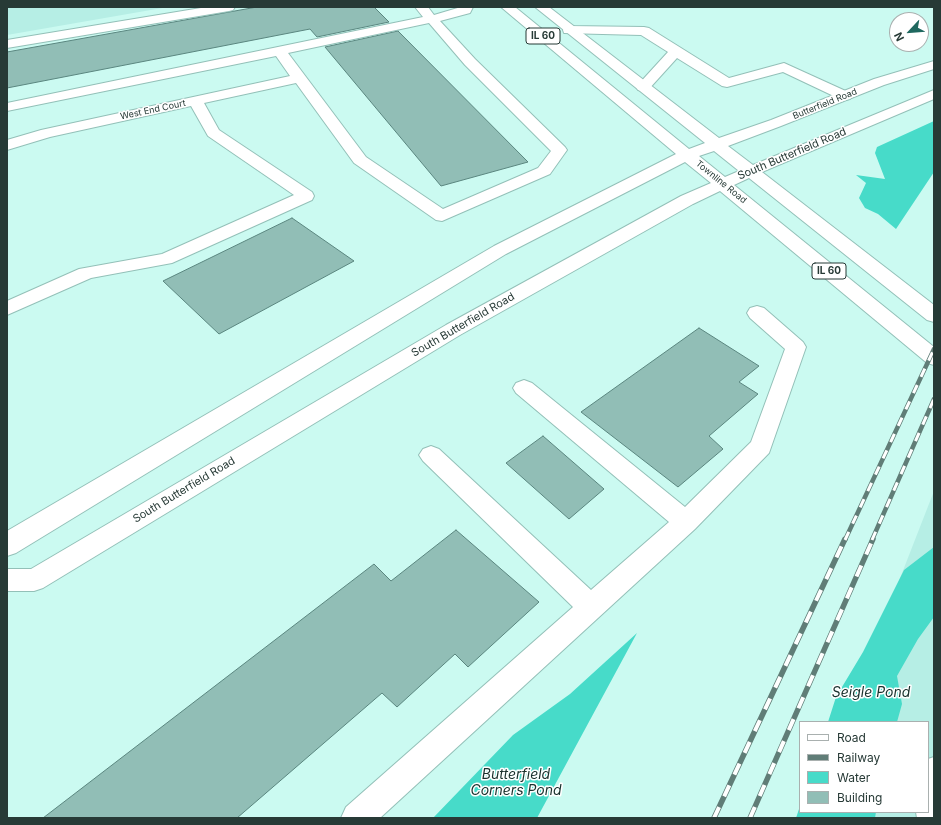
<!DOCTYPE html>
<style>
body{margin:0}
#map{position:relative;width:941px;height:825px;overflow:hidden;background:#cbfaf1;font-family:Inter,sans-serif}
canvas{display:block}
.frame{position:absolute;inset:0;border:8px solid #273a36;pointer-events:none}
.legend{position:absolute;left:799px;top:721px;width:130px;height:92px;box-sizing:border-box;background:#fff;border:1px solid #a9b0af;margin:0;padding:5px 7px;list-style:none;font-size:12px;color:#273a36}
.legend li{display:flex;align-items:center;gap:8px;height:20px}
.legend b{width:20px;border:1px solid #a9b0af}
.north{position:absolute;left:889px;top:12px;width:40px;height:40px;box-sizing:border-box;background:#fff;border:1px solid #a9b0af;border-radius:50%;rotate:244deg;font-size:11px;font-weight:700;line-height:16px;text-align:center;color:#273a36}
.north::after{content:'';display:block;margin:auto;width:14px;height:18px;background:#1f685f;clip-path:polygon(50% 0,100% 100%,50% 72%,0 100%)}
</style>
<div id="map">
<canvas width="941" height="825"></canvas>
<div class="frame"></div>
<ul class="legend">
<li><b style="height:5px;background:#fff"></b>Road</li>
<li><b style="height:5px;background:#607d77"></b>Railway</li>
<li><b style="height:11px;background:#47dbc9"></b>Water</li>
<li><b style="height:11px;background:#91beb6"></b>Building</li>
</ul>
<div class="north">N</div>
</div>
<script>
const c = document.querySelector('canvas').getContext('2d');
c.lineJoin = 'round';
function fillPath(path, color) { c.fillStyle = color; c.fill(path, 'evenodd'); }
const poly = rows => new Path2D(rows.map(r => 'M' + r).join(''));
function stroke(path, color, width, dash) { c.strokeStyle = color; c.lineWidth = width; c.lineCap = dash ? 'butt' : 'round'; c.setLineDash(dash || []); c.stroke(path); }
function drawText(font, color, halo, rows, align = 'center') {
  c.font = font + ' Inter,sans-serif'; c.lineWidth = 3; c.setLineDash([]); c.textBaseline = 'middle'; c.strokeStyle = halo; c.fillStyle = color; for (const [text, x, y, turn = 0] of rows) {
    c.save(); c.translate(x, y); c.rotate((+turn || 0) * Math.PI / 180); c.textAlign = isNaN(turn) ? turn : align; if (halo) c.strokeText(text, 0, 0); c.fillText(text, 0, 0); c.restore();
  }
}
fillPath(poly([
 [7,7,168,7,7,35],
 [934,491,934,818,807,818,810,812,928,812,928,722,844,722]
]), '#b6eee5');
fillPath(poly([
 [934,121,934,172,896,229,878,214,865,208,859,198,866,183,856,175,885,179,875,153,877,147],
 [934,547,934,617,918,639,897,676,902,704,897,722,828,722,836,697,863,652,904,570],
 [637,633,537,818,433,818,513,735,570,694],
 [800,806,800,812,876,812,875,818,796,818]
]), '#47dbc9');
const building = poly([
 [257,7,374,7,389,22,317,37,310,29,7,88,7,52,257,7],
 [398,31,528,162,441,186,325,47,398,31],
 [292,218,354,261,219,334,163,281,292,218],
 [699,328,759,366,739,382,758,394,709,436,723,449,678,487,581,412,699,328],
 [543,436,604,489,569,519,506,463,543,436],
 [456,530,539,602,468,667,455,654,397,707,382,693,237,818,43,818,374,564,391,581,456,530]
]);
fillPath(building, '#91beb6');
stroke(building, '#5a867f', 1);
const minor = poly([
 [207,7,235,7,233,10,229,11,7,48,7,40,207,7],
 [415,7,428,7,434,15,461,7,473,7,470,13,440,21,475,59,565,147,567,150,550,174,442,221,436,220,354,163,296,83,204,103,219,130,312,192,314,196,312,200,172,263,91,278,7,315,7,301,79,269,162,254,294,195,208,136,191,106,50,137,7,150,7,140,41,130,290,76,276,56,7,111,7,103,423,17,415,7],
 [429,23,465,65,551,151,538,168,443,209,366,157,288,53,429,23],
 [569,26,644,27,649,28,729,78,784,63,850,93,852,96,850,99,845,100,840,99,783,72,727,87,722,86,677,58,648,90,643,91,638,90,636,87,668,52,641,35,564,33,563,30,564,27,569,26],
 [757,306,764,308,803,342,806,347,769,453,695,529,380,818,341,818,346,807,573,607,423,461,419,455,423,449,431,446,439,449,591,590,669,522,516,393,513,388,516,383,524,380,532,383,685,507,751,442,785,349,750,318,747,313,750,308,757,306],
 [934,757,934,818,917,818,916,812,928,812,928,759,934,757]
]);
const major = poly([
 [501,7,515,7,689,149,705,143,535,7,549,7,719,138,771,120,874,79,934,61,934,69,884,85,781,126,728,146,753,165,934,90,934,99,762,172,934,305,934,322,927,320,749,178,734,185,934,347,934,365,927,363,720,191,693,204,460,335,43,588,34,591,7,591,7,569,31,569,446,325,681,196,711,183,685,162,506,254,16,553,7,556,7,531,494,246,676,154,501,7],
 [714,151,739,171,725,177,699,156,714,151]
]);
stroke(minor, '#93c0b8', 2);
stroke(major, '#93c0b8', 2);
fillPath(minor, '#fff');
fillPath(major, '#fff');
const railFar1 = poly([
 [845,540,934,349],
 [872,540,934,399]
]);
const rail = poly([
 [714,818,845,539],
 [750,818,873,539]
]);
stroke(railFar1, '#607d77', 4.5);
stroke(rail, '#607d77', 5.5);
stroke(railFar1, '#fff', 3, [9]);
stroke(rail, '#fff', 4, [12]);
drawText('9px', '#273a36', '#fff', [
 ["Butterfield Road",825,104,-22],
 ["West End Court",153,110,-12],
 ["Townline Road",721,182,39]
]);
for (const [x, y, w] of [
 [543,36,34],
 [829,271,34]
]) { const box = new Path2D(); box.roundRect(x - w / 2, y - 8, w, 16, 3); c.fillStyle = '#fff'; c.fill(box); stroke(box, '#273a36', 1); }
drawText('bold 10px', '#273a36', null, [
 ["IL 60",543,36],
 ["IL 60",829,271]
]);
drawText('11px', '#273a36', '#fff', [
 ["South Butterfield Road",792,154,-23],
 ["South Butterfield Road",463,325,-30],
 ["South Butterfield Road",184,490,-31]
]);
drawText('italic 14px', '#19312d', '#fff', [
 ["Seigle Pond",871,693],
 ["Butterfield",516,775],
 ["Corners Pond",516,791]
]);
</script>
